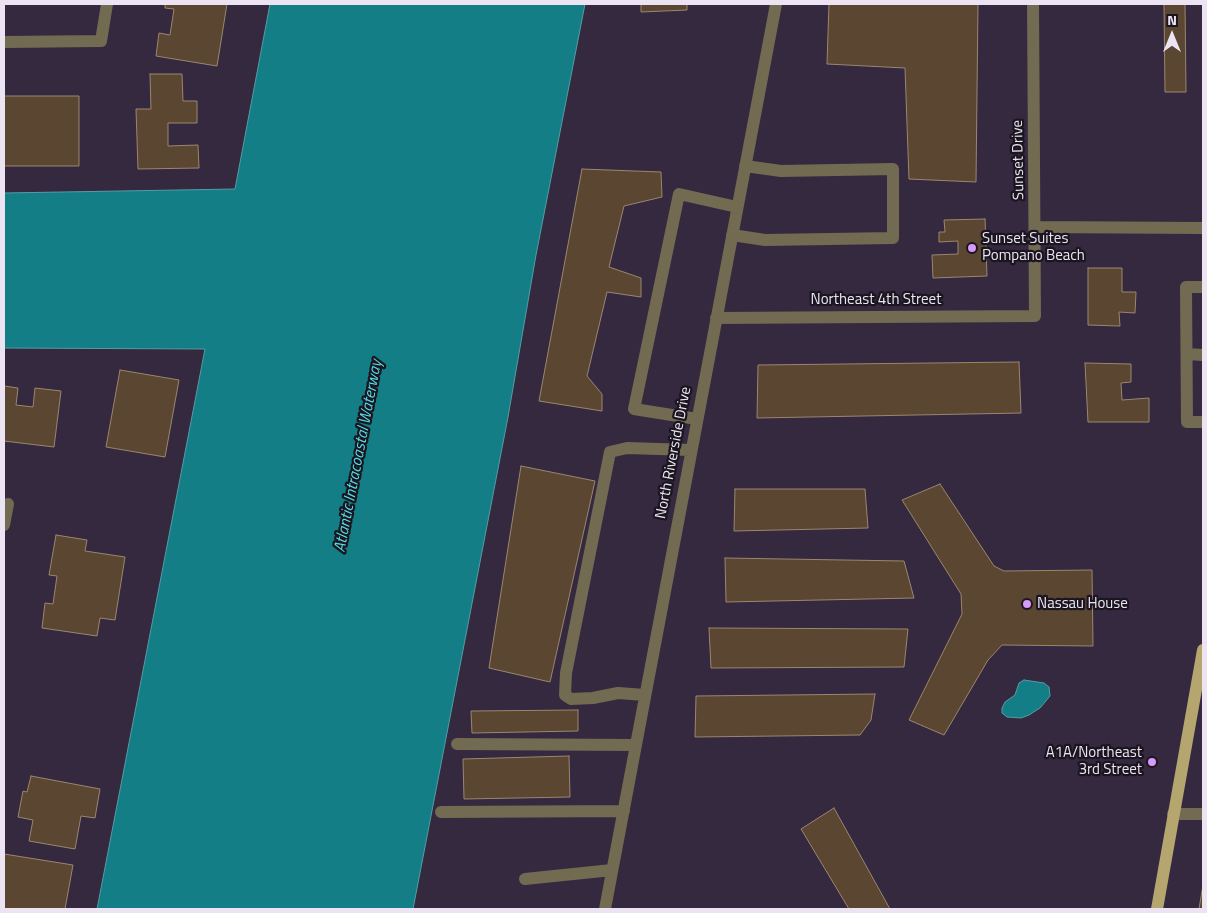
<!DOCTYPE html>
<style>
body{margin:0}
#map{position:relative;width:1207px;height:913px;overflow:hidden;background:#352940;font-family:"Titillium Web",sans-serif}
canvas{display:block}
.frame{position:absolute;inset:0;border:5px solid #ece4f3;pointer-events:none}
.north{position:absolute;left:1147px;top:10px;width:50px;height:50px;-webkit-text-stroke:4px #1a151f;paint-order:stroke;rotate:0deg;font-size:14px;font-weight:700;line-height:20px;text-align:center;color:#ece4f3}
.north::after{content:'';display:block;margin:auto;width:18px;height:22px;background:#ece4f3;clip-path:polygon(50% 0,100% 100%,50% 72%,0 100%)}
</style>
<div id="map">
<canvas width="1207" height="913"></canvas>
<div class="frame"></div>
<div class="north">N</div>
</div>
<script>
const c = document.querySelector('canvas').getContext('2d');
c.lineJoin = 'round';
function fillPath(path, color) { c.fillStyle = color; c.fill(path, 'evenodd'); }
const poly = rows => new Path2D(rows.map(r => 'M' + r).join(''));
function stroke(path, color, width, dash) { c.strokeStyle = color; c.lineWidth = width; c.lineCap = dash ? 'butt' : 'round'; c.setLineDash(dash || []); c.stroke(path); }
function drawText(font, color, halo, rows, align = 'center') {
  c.font = font + ' "Titillium Web",sans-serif'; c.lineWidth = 4.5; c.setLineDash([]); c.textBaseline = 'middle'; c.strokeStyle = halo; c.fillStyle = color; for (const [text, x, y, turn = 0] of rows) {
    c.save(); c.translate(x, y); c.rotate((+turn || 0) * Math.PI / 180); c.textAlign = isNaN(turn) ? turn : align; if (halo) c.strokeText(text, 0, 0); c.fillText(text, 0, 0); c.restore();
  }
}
const water = poly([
 [270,4,585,4,536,255,508,417,413,909,97,909,205,349,4,348,4,193,235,189,270,4],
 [1024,680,1044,683,1049,687,1050,696,1040,708,1029,715,1021,718,1007,717,1002,713,1002,708,1005,702,1015,695,1019,683,1024,680]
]);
fillPath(water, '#137e85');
stroke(water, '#549da6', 1);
const building = poly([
 [165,4,227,4,217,66,156,56,159,33,170,35,174,9,165,8,165,4],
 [641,4,687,4,687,10,641,12,641,4],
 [829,4,978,4,976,182,909,179,905,68,827,64,829,4],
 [1164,4,1185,4,1186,92,1165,92,1164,4],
 [150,74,182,74,183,101,197,101,197,123,168,123,168,146,198,145,199,168,138,169,136,109,151,109,150,74],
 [4,96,79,96,79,166,4,166,4,96],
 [582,169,661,172,662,197,624,206,609,267,641,278,641,297,607,292,587,376,602,394,602,411,539,401,582,169],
 [985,219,987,276,933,278,932,255,958,254,958,241,939,242,939,232,945,232,944,220,985,219],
 [1088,268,1122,268,1122,292,1136,292,1135,313,1119,312,1120,326,1088,325,1088,268],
 [1019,362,1021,413,757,418,758,365,1019,362],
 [1085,363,1131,364,1131,382,1121,383,1122,400,1149,398,1149,422,1088,422,1085,363],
 [120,370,179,380,165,457,106,447,120,370],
 [4,386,18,388,16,405,33,407,35,388,61,391,54,447,4,441,4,386],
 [521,466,595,481,550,682,489,668,521,466],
 [940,484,994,566,1004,571,1092,570,1093,646,1002,645,988,660,944,735,909,720,962,614,961,594,902,500,940,484],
 [735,489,865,489,868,528,734,531,735,489],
 [56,535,87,540,85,551,125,557,115,620,100,618,97,636,42,628,45,603,53,604,57,576,49,575,56,535],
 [725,558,904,561,914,598,726,602,725,558],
 [709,628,908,629,904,667,711,668,709,628],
 [875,694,871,720,860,735,695,737,696,696,875,694],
 [578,710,578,731,472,733,471,711,578,710],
 [569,756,570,797,464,799,463,759,569,756],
 [31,776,100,789,95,818,81,816,75,849,29,841,33,820,18,817,23,791,27,792,31,776],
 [834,808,890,909,849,909,801,829,834,808],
 [4,854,73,865,65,909,4,909,4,854],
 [1203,885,1203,909,1199,909,1203,885]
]);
fillPath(building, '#5a4631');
stroke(building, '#9c866f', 1);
stroke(poly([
 [4,42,101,41,107,4],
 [1036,227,1203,228],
 [732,235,765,240,893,238,893,169,781,171,745,166],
 [1203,287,1186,287,1187,422,1203,422],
 [716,318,1035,316,1033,4],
 [1187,354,1203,355],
 [697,419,634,409,679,194,737,207],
 [4,525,8,504],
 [645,695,618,693,593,698,571,699,565,695,566,673,610,452,627,448,691,450],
 [457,744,636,745],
 [441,812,624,811],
 [1173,814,1203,814],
 [525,879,612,870],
 [605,909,776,4]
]), '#726b51', 12);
stroke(poly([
 [1157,909,1203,650]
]), '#b5a670', 12);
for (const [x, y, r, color] of [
 [972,248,5,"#d89af8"],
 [1027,604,5,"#d89af8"],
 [1152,762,5,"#d89af8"]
]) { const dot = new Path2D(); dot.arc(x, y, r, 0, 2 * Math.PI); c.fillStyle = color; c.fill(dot); stroke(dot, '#1a151f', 2); }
drawText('15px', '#ece4f3', '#1a151f', [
 ["Sunset Drive",1019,160,-91],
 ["Northeast 4th Street",876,300],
 ["North Riverside Drive",674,453,-79]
]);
drawText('15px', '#ece4f3', '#1a151f', [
 ["Sunset Suites",982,239],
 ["Pompano Beach",982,256],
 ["Nassau House",1037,604],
 ["A1A/Northeast",1142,753,"right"],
 ["3rd Street",1142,770,"right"]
], 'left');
drawText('italic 16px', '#54dee9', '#1a151f', [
 ["Atlantic Intracoastal Waterway",359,456,-79]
]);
</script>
